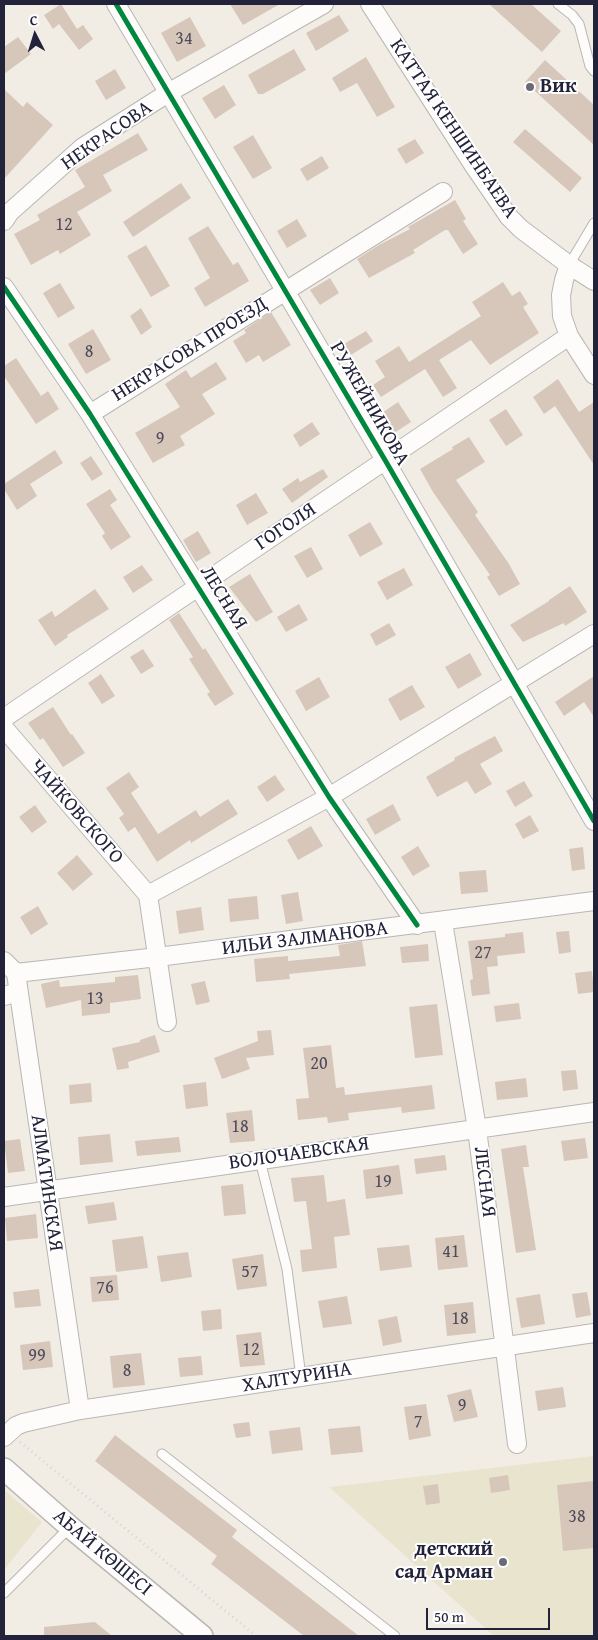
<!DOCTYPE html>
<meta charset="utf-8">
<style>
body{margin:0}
#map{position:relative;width:598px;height:1640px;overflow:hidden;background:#f1ede5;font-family:"Gentium Book Plus",serif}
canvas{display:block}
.frame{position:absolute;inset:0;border:5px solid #22223b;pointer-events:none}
.north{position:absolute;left:10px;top:10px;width:50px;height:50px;-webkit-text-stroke:4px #fff;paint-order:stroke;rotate:355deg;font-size:14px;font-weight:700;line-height:20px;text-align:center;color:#22223b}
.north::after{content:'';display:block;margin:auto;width:18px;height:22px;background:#22223b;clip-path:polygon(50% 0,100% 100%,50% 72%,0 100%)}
.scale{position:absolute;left:426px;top:1608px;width:124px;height:22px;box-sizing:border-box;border:2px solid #22223b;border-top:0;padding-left:6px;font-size:15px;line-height:18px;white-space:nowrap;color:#22223b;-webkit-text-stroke:4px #fff;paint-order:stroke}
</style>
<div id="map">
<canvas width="598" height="1640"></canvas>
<div class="frame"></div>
<div class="north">С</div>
<div class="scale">50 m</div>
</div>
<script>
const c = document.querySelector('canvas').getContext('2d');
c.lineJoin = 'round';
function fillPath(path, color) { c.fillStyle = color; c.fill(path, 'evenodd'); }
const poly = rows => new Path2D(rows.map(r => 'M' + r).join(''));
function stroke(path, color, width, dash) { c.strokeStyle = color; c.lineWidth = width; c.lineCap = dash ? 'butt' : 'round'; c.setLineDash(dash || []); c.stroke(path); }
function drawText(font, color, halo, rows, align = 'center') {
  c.font = font + ' "Gentium Book Plus",serif'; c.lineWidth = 4; c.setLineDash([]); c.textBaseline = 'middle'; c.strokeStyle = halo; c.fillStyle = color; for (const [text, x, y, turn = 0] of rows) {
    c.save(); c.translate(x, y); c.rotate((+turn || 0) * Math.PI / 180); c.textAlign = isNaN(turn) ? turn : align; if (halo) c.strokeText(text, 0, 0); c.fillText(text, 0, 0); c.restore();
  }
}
fillPath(poly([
 [594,1456,594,1636,494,1636,329,1487],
 [4,1490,42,1522,4,1570]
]), '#e9e4cd');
fillPath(poly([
 [61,4,77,29,83,25,93,39,79,50,59,24,53,29,44,15],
 [230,4,280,4,243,25],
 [489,4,531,4,561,31,542,52],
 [339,15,349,31,316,51,306,33],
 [190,17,206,46,177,62,161,33],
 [18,37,31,54,4,74,4,47],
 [294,49,306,70,263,94,258,94,248,75],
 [366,57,395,107,377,117,357,83,340,92,332,78],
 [545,60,594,105,594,145,525,82],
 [115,69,126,88,106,100,95,81],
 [224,85,236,105,215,119,202,98],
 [4,89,23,107,27,102,53,125,4,179],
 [525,129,582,178,570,192,513,142],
 [138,133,148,150,103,175,112,191,77,212,91,235,60,254,58,250,31,265,14,234,40,220,37,215,85,187,75,170],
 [253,135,272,168,253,179,233,147],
 [415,139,424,153,406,164,397,149],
 [322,156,329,168,307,181,300,169],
 [181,183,191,198,133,237,123,222],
 [455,200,466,219,463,221,478,244,463,254,448,230,445,230,413,250,415,253,369,278,357,259,379,245,410,229,408,227],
 [297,219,307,236,287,248,277,231],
 [208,226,233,265,238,262,249,281,205,307,194,288,210,278,188,238],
 [146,245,170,286,151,297,127,256],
 [330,278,339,293,320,305,310,290],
 [503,282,512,296,520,291,528,304,523,307,539,333,490,365,471,340,439,360,457,388,443,397,425,369,381,397,373,385,385,377,375,361,399,346,409,362,481,316,472,302],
 [60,283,75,308,58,318,43,293],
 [141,308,152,327,141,335,130,316],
 [271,312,291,345,263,362,259,355,246,363,233,341,246,333,244,330],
 [93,329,111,360,86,374,68,344],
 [366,331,373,341,351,355,344,344],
 [16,358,41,396,48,391,59,409,36,424,4,376,4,366],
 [216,362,227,379,202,394,215,414,180,436,185,445,153,463,135,433,180,407,165,384,186,370,191,378],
 [558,379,579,412,594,402,594,465,555,406,544,414,533,397],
 [398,402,411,422,394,433,382,413],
 [506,409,523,435,506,446,489,420],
 [312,422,320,434,300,447,293,435],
 [469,437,485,462,456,480,478,512,475,515,509,564,520,584,499,596,487,577,490,575,433,492,420,469,453,449,452,447],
 [55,450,63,463,30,484,37,496,17,510,4,489,4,484],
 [91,456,103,474,92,481,80,463],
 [323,469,328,477,292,503,282,489,298,478,300,482],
 [110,489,117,500,110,505,131,537,111,550,102,536,105,533,86,504],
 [256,493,268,513,247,525,236,505],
 [370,522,383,544,360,557,348,535],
 [198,531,211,553,196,562,183,540],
 [311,547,323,569,307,578,294,556],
 [142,565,153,580,133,593,123,577],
 [404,568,413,585,387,600,377,582],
 [250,574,273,612,256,622,229,587],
 [570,586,587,612,565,626,564,623,523,642,510,625,549,601,549,600],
 [95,589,109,609,67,635,68,637,55,646,38,620,52,611,55,617],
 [299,604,308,620,286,632,277,617],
 [179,613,203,650,205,648,234,694,215,706,207,694,210,692,189,659,193,657,169,620],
 [389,623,396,635,376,646,370,634],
 [143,649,154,666,141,674,130,657],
 [470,653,482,675,458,689,445,667],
 [101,674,115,696,102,704,88,683],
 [594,676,594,717,584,702,564,716,555,702],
 [319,677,330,697,306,711,295,691],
 [412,685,425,707,400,721,388,699],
 [53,707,71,735,72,734,85,753,63,767,43,738,40,740,28,723],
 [495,736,503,751,480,764,492,784,475,794,467,781,437,797,426,777,455,760,454,758],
 [129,772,139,787,131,793,158,834,196,810,200,817,228,799,238,814,191,843,190,840,157,862,135,827,128,832,119,818,124,814,106,788],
 [275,775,285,790,267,802,257,787],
 [524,781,533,796,515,807,506,791],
 [393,804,401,820,375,835,366,819],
 [35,805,47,822,32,833,19,817],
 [530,815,539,831,523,839,515,824],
 [311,826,323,846,298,860,287,840],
 [418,846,430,866,413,876,401,857],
 [583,847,585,869,572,871,569,849],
 [77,855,93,874,73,891,57,873],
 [486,870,488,892,461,894,459,872],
 [298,892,303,921,286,924,281,895],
 [257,896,259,919,230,922,228,899],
 [38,906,48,924,31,935,20,917],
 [201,907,204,930,179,934,176,911],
 [569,931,571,952,559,954,556,932],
 [523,932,525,953,497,956,498,966,487,967,490,994,472,996,470,980,473,979,468,941,505,937,505,934],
 [362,941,366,966,289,974,290,979,256,982,254,959,288,956,288,961,340,956,338,945],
 [428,944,429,961,402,963,400,947],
 [592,971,594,992,578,994,575,973],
 [138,975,141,999,110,1003,110,1013,82,1016,81,1000,46,1008,41,984,59,980,60,987,115,982,115,977],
 [205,981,210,1002,196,1005,191,984],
 [519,1003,521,1019,496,1022,494,1006],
 [437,1004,443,1055,415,1058,409,1007],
 [271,1030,274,1055,246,1058,250,1069,222,1079,214,1058,258,1041,257,1031],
 [155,1035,160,1052,128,1062,129,1068,117,1070,112,1048,140,1042,140,1040],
 [331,1045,336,1088,344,1087,345,1095,432,1085,435,1109,402,1113,401,1107,348,1113,349,1120,328,1123,327,1117,298,1120,296,1099,309,1098,303,1048],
 [576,1070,578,1089,563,1091,561,1071],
 [526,1078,528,1097,497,1100,495,1082],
 [206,1082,208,1106,186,1109,183,1085],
 [91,1083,92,1102,70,1104,69,1085],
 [252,1110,255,1141,230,1143,226,1113],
 [110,1134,113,1162,80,1165,78,1137],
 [179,1137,181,1152,137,1156,135,1141],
 [585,1138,588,1158,564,1161,561,1141],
 [20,1139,25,1171,8,1173,4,1141],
 [526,1145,529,1167,523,1167,536,1250,516,1253,501,1149],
 [445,1155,447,1170,416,1174,414,1159],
 [399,1165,403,1194,366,1199,363,1170],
 [324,1175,327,1202,345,1199,350,1235,334,1237,337,1268,302,1272,300,1250,312,1249,306,1201,294,1202,291,1178],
 [243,1184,246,1214,224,1216,221,1186],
 [114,1202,117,1220,88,1224,85,1206],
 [36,1214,38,1238,7,1241,5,1218],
 [464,1235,468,1267,438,1270,435,1238],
 [143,1236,148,1268,116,1272,112,1240],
 [409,1245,412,1267,380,1271,377,1248],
 [188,1252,192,1277,161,1282,157,1256],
 [263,1254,267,1286,237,1290,232,1259],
 [117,1275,119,1300,92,1302,90,1277],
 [39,1289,41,1306,15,1308,13,1292],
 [587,1292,591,1315,576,1318,572,1294],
 [540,1294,545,1324,521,1328,516,1298],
 [347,1296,352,1324,323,1328,318,1301],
 [473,1302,476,1333,447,1336,444,1305],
 [221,1309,222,1329,203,1331,201,1311],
 [397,1316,402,1342,383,1346,378,1320],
 [261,1332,265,1365,240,1367,236,1335],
 [50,1341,53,1367,23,1370,20,1345],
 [141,1353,145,1385,113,1388,110,1356],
 [201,1356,203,1375,180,1377,178,1358],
 [563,1387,566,1407,538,1411,535,1391],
 [471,1389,478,1417,454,1422,447,1395],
 [426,1404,431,1436,409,1440,404,1407],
 [249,1422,251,1436,236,1438,233,1424],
 [360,1426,363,1452,331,1455,328,1429],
 [300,1427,303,1450,272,1454,269,1431],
 [115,1435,237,1530,232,1537,359,1636,304,1636,211,1564,217,1556,95,1461],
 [508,1475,510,1490,491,1493,489,1478],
 [594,1481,594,1548,563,1551,557,1485],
 [438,1484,440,1503,426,1505,423,1486],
 [95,1622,112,1636,44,1636,44,1627]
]), '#d6c7ba');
const service = poly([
 [558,4,572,15,579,24,590,66,594,71],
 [569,265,594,223],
 [260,1160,287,1269,301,1377],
 [162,1454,395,1636],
 [4,1593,70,1527]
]);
const minor = poly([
 [116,4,385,460,594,821],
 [370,4,474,166,509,217,521,229,569,265,594,281],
 [4,221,10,212,83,147,168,93,324,4],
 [569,265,564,280,561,295,562,316,569,336,594,375],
 [4,287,90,414,329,797,417,925],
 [90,414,443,192],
 [4,718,569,336],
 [4,728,148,895],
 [148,895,329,797,594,634],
 [148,895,167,1022],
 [443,922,477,1129,517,1444],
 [4,961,16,973,80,1410],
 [16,973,158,957,594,901],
 [4,996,18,992],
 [4,1197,594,1112],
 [4,1437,16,1426,23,1423,80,1410,594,1333]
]);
const tertiary = poly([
 [4,1469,70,1527,202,1636]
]);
stroke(service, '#b9b7b4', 11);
stroke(minor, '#b9b7b4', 20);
stroke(tertiary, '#b9b7b4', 24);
stroke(poly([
 [20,1442,256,1636]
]), '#d5d4d3', 3, [1, 4]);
stroke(service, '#fdfcfb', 9);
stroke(minor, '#fdfcfb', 18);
stroke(tertiary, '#fdfcfb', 21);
stroke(poly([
 [116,4,385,460,594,821],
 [4,287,90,414,329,797,417,925]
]), '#00873e', 5);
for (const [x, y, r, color] of [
 [530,87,5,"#6a6976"],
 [503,1562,5,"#6a6976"]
]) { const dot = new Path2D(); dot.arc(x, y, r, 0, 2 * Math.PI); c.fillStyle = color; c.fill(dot); stroke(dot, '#fff', 2); }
drawText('18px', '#4f4b5b', null, [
 ["34",184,39],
 ["12",64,225],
 ["8",89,352],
 ["9",160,439],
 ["27",483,953],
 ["13",95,999],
 ["20",319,1064],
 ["18",240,1127],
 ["19",383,1182],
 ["41",451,1252],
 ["57",250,1272],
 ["76",105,1288],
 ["18",460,1319],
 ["12",251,1350],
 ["99",37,1356],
 ["8",127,1371],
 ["9",462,1406],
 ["7",418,1422],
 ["38",577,1517]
]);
drawText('bold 20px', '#22223b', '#fff', [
 ["Вик",540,87],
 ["детский",493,1550,"right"],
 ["сад Арман",493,1573,"right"]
], 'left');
drawText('20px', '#22223b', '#fff', [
 ["КАТТАЯ КЕНШИНБАЕВА",453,129,56],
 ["НЕКРАСОВА",107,136,-35],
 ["НЕКРАСОВА ПРОЕЗД",190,350,-32],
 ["РУЖЕЙНИКОВА",369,404,60],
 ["ГОГОЛЯ",286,527,-34],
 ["ЛЕСНАЯ",223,598,58],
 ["ЧАЙКОВСКОГО",76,812,49],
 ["ИЛЬИ ЗАЛМАНОВА",305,939,-7],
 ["ВОЛОЧАЕВСКАЯ",299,1154,-8],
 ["ЛЕСНАЯ",484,1182,83],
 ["АЛМАТИНСКАЯ",46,1183,82],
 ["ХАЛТУРИНА",297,1378,-9],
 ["АБАЙ КӨШЕСІ",102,1553,40]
]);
</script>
